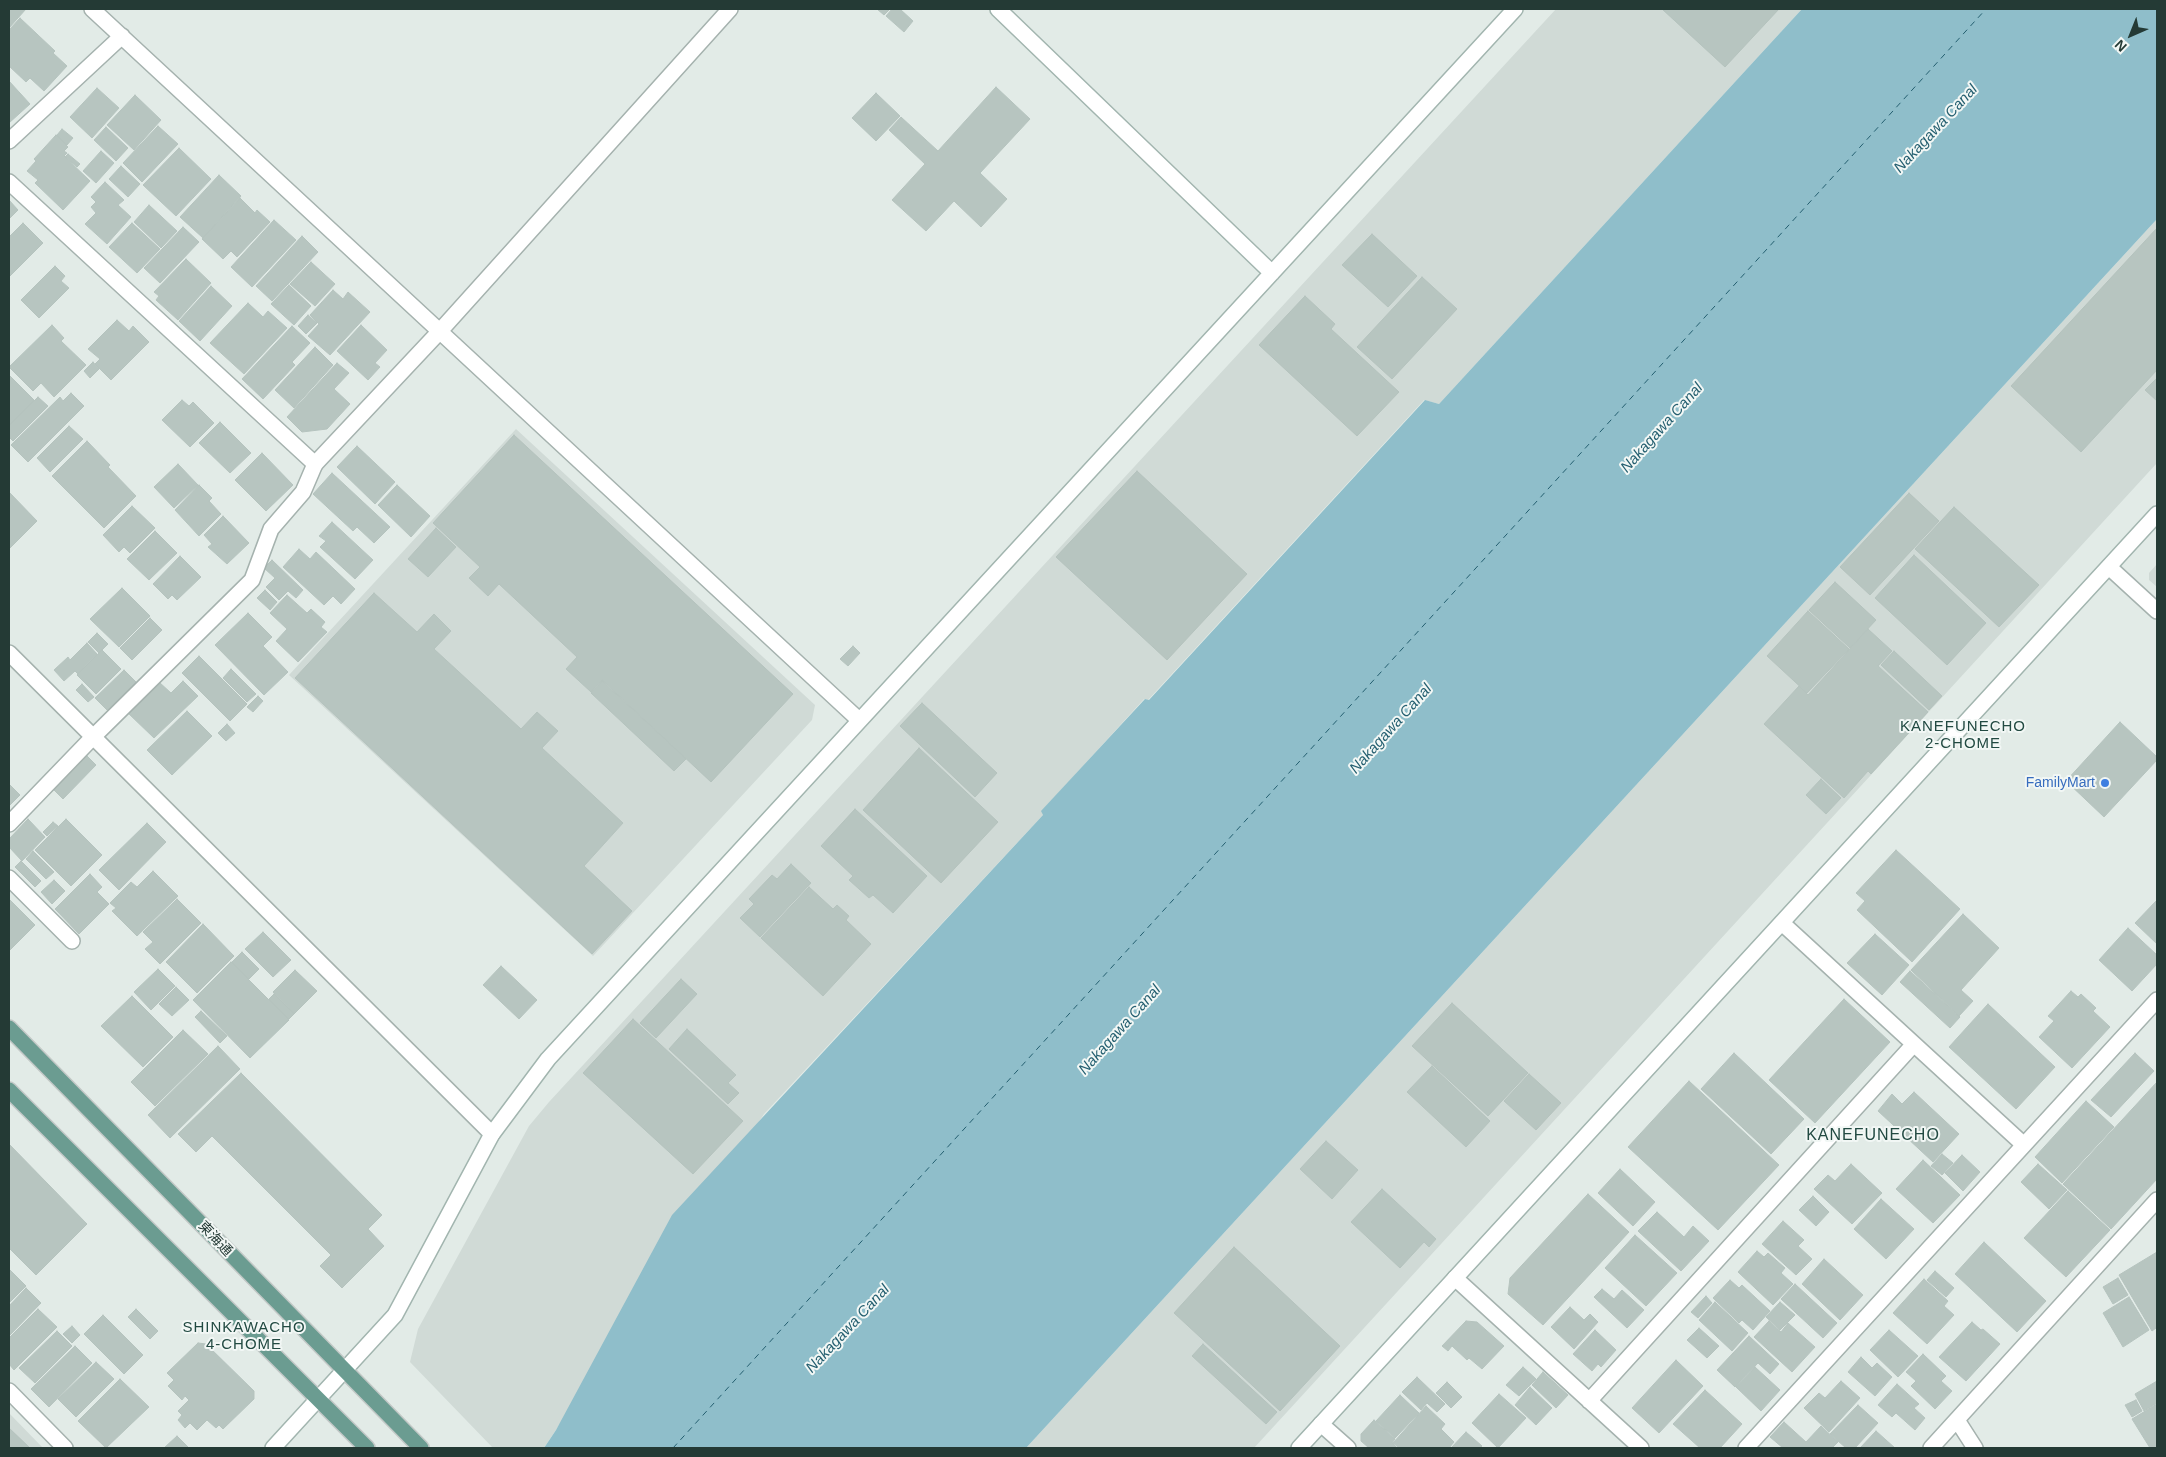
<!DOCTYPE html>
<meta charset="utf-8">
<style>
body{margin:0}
#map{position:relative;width:2166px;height:1457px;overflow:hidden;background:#e2ebe7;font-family:Helvetica,sans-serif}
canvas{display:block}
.frame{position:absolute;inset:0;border:10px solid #243a35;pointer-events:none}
.north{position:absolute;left:2106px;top:10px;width:50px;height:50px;-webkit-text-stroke:4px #f2f7f5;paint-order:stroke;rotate:224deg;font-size:14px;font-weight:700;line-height:20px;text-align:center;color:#243a35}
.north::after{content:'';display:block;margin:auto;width:18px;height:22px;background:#243a35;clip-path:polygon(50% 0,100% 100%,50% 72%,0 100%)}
</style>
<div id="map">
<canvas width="2166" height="1457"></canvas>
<div class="frame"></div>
<div class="north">N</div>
</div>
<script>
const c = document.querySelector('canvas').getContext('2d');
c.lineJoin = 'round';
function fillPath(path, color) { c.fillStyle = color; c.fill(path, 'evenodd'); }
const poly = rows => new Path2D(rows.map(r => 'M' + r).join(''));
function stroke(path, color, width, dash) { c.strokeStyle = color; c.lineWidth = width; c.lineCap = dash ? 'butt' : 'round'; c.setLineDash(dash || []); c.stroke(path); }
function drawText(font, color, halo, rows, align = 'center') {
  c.font = font + ' Helvetica,"Noto Sans JP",sans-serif'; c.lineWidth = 4; c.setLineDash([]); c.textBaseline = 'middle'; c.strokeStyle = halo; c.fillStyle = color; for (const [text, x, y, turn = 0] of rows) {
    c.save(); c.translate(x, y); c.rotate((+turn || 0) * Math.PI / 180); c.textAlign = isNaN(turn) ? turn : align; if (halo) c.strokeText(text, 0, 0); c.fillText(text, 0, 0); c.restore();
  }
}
fillPath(poly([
 [1556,9,1802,9,1439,404,1424,400,1148,700,1144,699,1042,811,1043,815,764,1114,544,1448,493,1448,410,1362,418,1329,529,1126,549,1102],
 [2157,219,2157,463,1254,1448,1026,1448],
 [516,429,815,705,812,720,593,956,289,675],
 [2157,564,2157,587,2149,580,2149,573],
 [9,1413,43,1448,9,1448]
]), '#d0dad6');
fillPath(poly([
 [1802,9,2157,9,2157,219,1026,1448,544,1448,556,1430,672,1215,1043,815,1041,811,1145,699,1149,700,1425,400,1439,404]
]), '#8fbeca');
stroke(poly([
 [673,1448,1986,9]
]), '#245f70', 1, [6, 5]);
const building = poly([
 [9,9,26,9,9,28,9,9],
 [877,9,890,9,884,15,877,9],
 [892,9,900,9,913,21,904,32,886,16,892,9],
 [1662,9,1779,9,1725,67,1662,9],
 [20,18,55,51,53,53,67,66,44,91,30,78,26,82,9,66,9,30,20,18],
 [9,81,30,104,9,123,9,81],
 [996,87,1030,119,980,173,1007,199,981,227,954,201,926,231,892,200,925,164,889,130,901,117,938,151,996,87],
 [97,88,119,108,92,138,70,117,97,88],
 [876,93,900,116,876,141,852,118,876,93],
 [135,95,161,120,134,150,107,125,135,95],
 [158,126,178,144,142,182,123,163,158,126],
 [106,127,128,148,116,161,94,140,106,127],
 [62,129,73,138,67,145,57,135,62,129],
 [56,135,68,147,64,151,67,153,64,156,90,181,63,210,35,183,38,180,27,171,36,161,34,159,56,135],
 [179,148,211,179,176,216,143,185,179,148],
 [101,151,114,163,96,183,83,171,101,151],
 [68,154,80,164,77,167,65,157,68,154],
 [121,166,140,184,128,197,109,179,121,166],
 [219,175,241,196,203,238,180,217,219,175],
 [105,182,124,200,118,205,131,217,107,244,85,224,96,213,91,207,96,202,91,197,105,182],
 [240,198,255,213,257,210,270,222,237,257,231,251,223,259,202,239,240,198],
 [9,200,18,210,9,219,9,200],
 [149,205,177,231,161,248,134,222,149,205],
 [274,220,296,240,252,287,231,267,274,220],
 [23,223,43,243,9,277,9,237,23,223],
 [132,223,160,249,137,273,109,247,132,223],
 [183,227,199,242,160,283,144,268,183,227],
 [2157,228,2157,370,2081,452,2011,386,2157,228],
 [1372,234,1417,276,1388,307,1342,265,1372,234],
 [302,236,318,252,272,301,256,286,302,236],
 [186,259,211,283,178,320,156,300,159,296,154,292,186,259],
 [311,262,335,284,315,306,290,284,311,262],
 [55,266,65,276,61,281,69,288,39,318,21,300,55,266],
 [1422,277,1457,309,1392,379,1357,347,1422,277],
 [289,285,311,306,294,325,271,304,289,285],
 [211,286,232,306,200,341,179,321,211,286],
 [333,290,343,299,348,292,370,312,330,355,308,336,319,324,310,315,333,290],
 [1305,296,1335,324,1331,329,1399,392,1357,436,1259,345,1305,296],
 [248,303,263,317,268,311,287,328,244,374,210,343,248,303],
 [308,315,317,323,306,334,298,326,308,315],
 [117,320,129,331,133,326,149,342,111,380,95,364,100,359,88,349,117,320],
 [52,325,64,338,61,341,86,365,54,397,41,383,33,391,9,367,52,325],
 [361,325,387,350,375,363,380,367,368,380,337,351,361,325],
 [292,326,310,343,292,362,295,365,263,399,242,379,292,326],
 [315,347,333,365,294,408,275,390,315,347],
 [93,362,99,369,90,378,84,371,93,362],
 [337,363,349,373,334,389,350,404,327,429,302,432,287,417,337,363],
 [9,375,34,400,9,425,9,375],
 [2157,378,2157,401,2145,390,2157,378],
 [71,393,84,406,28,462,11,445,60,397,63,401,71,393],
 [38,397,48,406,13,441,9,437,9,426,38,397],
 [182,400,189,406,193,402,214,423,190,447,162,420,182,400],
 [220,422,251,453,230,473,199,443,220,422],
 [69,426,83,439,50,472,37,458,69,426],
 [514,435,793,694,711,782,602,680,591,692,566,669,577,657,499,584,488,596,469,578,480,567,433,523,514,435],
 [87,441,110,465,108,467,136,496,104,528,52,476,87,441],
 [357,446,395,482,375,504,337,467,357,446],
 [262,453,293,485,266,511,235,480,262,453],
 [178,464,198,485,174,508,154,487,178,464],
 [1137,471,1247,574,1167,660,1056,557,1137,471],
 [332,473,390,527,374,543,357,527,353,531,313,494,332,473],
 [199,485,212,498,209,501,221,514,199,536,175,510,199,485],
 [397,485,430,516,411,537,378,505,397,485],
 [9,492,37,521,9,549,9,492],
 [1909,493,1939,521,1870,595,1840,567,1909,493],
 [132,506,155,528,130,553,124,547,119,552,103,535,132,506],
 [1954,507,2039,585,1999,627,1915,549,1954,507],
 [223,516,249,543,227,564,208,547,212,544,204,535,223,516],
 [332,522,373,560,355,579,320,547,326,541,319,536,332,522],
 [436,528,456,547,428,577,408,559,436,528],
 [155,531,177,553,149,580,127,559,155,531],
 [299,549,310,559,316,552,355,589,341,604,333,596,324,605,283,567,299,549],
 [1914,555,1986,623,1947,665,1875,598,1914,555],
 [180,556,201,577,177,600,172,595,168,599,153,584,180,556],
 [272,560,303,590,296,598,288,591,279,600,266,587,275,578,264,568,272,560],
 [1835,582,1876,620,1850,648,1809,610,1835,582],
 [122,588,150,616,119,647,90,619,122,588],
 [265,590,277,602,270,610,257,598,265,590],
 [374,593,417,632,434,614,451,631,434,649,521,729,537,712,558,731,542,748,623,823,584,866,632,911,592,954,295,678,374,593],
 [287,595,307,613,311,609,325,622,321,627,327,632,298,662,276,641,287,629,270,613,287,595],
 [1808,611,1849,649,1807,693,1767,656,1808,611],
 [248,613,272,637,263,646,288,672,264,695,215,645,248,613],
 [150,618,162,630,132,660,120,648,150,618],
 [1868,629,1892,651,1878,666,1928,712,1871,774,1868,771,1844,798,1764,724,1799,686,1808,695,1868,629],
 [97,633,108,644,99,653,88,642,97,633],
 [87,643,97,654,78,674,75,671,64,681,54,670,68,657,70,660,87,643],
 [853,646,860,653,848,666,840,659,853,646],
 [102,650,121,669,96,694,77,675,102,650],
 [1894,651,1942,696,1929,710,1881,665,1894,651],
 [199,656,247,704,230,721,182,673,199,656],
 [231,669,256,694,247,702,223,678,231,669],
 [124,670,137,683,108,711,95,698,124,670],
 [183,681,198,696,154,738,128,713,159,682,171,693,183,681],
 [602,681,686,759,674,771,591,693,602,681],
 [82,684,94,697,88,702,76,690,82,684],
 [258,696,263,701,253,712,247,707,258,696],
 [922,703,997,773,975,797,900,726,922,703],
 [187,711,212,736,172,775,147,750,187,711],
 [2120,722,2157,757,2157,760,2104,817,2066,781,2120,722],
 [227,724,235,733,226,741,218,733,227,724],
 [919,748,998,822,941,883,863,810,919,748],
 [87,756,96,765,63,799,53,789,87,756],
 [1821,779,1841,798,1826,814,1806,795,1821,779],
 [9,784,20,795,9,806,9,784],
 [855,809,927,876,893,913,873,895,869,898,849,880,853,876,821,846,855,809],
 [28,819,45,837,22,861,9,847,9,839,28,819],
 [66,819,102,855,71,886,35,850,66,819],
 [53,822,58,826,47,836,43,832,53,822],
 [147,823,166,842,119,890,99,870,147,823],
 [1896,850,1960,909,1912,962,1857,910,1865,901,1856,893,1896,850],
 [33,851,54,872,46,879,26,859,33,851],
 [21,861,41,881,35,887,15,867,21,861],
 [791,864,811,883,760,937,740,918,754,904,749,899,772,875,777,879,791,864],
 [153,871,178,896,137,936,112,911,116,908,110,903,131,882,137,887,153,871],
 [90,874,102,887,97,892,109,904,79,934,55,909,90,874],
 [54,880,65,891,52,904,41,892,54,880],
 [809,887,833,909,837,905,849,916,846,920,871,944,823,996,761,938,809,887],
 [9,899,35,925,9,951,9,899],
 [177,899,201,923,160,964,145,949,153,942,143,932,177,899],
 [2157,900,2157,944,2135,923,2157,900],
 [1963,914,1999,948,1961,990,1973,1001,1959,1016,1911,970,1963,914],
 [203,924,234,956,197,993,166,962,203,924],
 [2128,928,2157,955,2157,964,2132,991,2099,960,2128,928],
 [263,932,291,960,273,977,245,949,263,932],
 [1875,934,1909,965,1882,995,1847,963,1875,934],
 [242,952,259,969,249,979,232,962,242,952],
 [231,962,289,1020,250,1058,193,1000,231,962],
 [501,966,537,1000,519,1019,483,985,501,966],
 [158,969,175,986,151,1010,134,992,158,969],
 [295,970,317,991,294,1014,273,992,295,970],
 [1910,971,1960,1017,1950,1028,1900,982,1910,971],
 [681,979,697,994,656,1038,640,1023,681,979],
 [176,987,189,1000,172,1016,159,1004,176,987],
 [2071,991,2078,997,2081,994,2096,1008,2093,1011,2110,1027,2072,1068,2039,1037,2054,1021,2048,1016,2071,991],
 [274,994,294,1014,289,1019,269,999,274,994],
 [132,996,173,1037,143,1067,101,1026,132,996],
 [1844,999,1890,1042,1815,1123,1769,1080,1844,999],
 [1452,1003,1528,1073,1488,1116,1412,1046,1452,1003],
 [1988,1004,2055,1067,2016,1109,1949,1047,1988,1004],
 [201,1011,227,1036,220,1043,195,1017,201,1011],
 [633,1019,743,1121,693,1174,583,1073,633,1019],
 [687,1029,736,1075,728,1083,739,1093,728,1104,669,1049,687,1029],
 [183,1030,208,1054,155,1106,131,1082,183,1030],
 [218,1046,240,1069,170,1138,148,1115,218,1046],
 [1734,1053,1804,1119,1771,1154,1701,1089,1734,1053],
 [2135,1053,2154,1071,2111,1117,2091,1100,2135,1053],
 [1432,1066,1490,1121,1466,1147,1407,1092,1432,1066],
 [241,1073,382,1215,368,1229,384,1246,342,1288,320,1266,331,1255,212,1136,196,1152,178,1134,241,1073],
 [1529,1074,1561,1103,1536,1130,1504,1101,1529,1074],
 [1689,1081,1779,1165,1718,1230,1628,1147,1689,1081],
 [2157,1082,2157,1179,2111,1229,2063,1184,2157,1082],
 [1914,1092,1959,1134,1933,1162,1878,1111,1892,1094,1902,1104,1914,1092],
 [2086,1101,2114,1127,2062,1183,2035,1157,2086,1101],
 [1326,1141,1358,1170,1332,1199,1300,1169,1326,1141],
 [9,1144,87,1224,36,1275,9,1248,9,1144],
 [1942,1154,1953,1163,1942,1175,1931,1166,1942,1154],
 [1962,1155,1980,1172,1963,1191,1945,1173,1962,1155],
 [1923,1160,1960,1195,1933,1223,1896,1189,1923,1160],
 [1851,1164,1882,1193,1852,1224,1814,1189,1828,1175,1835,1181,1851,1164],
 [2038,1164,2067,1190,2049,1209,2021,1182,2038,1164],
 [1620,1169,1655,1202,1633,1226,1598,1193,1620,1169],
 [1382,1189,1436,1239,1429,1247,1424,1242,1400,1268,1351,1222,1382,1189],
 [2068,1191,2110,1230,2066,1277,2024,1238,2068,1191],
 [1588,1194,1629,1232,1543,1325,1508,1294,1510,1278,1588,1194],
 [1813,1196,1829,1212,1816,1226,1799,1210,1813,1196],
 [1881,1199,1914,1229,1886,1259,1854,1229,1881,1199],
 [1657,1212,1684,1237,1693,1226,1709,1241,1681,1271,1638,1231,1657,1212],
 [1783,1221,1804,1240,1798,1246,1812,1259,1796,1275,1762,1244,1783,1221],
 [1635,1235,1677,1273,1646,1306,1605,1268,1635,1235],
 [1984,1242,2046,1301,2017,1332,1955,1274,1984,1242],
 [1234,1247,1340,1346,1280,1411,1174,1313,1234,1247],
 [1757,1251,1764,1257,1768,1253,1785,1268,1781,1273,1793,1284,1773,1305,1738,1272,1757,1251],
 [2157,1252,2157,1330,2156,1328,2152,1331,2119,1275,2157,1252],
 [1824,1259,1863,1295,1840,1320,1802,1284,1824,1259],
 [9,1269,26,1286,9,1303,9,1269],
 [1935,1271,1954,1288,1946,1297,1927,1280,1935,1271],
 [2118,1278,2128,1295,2113,1304,2103,1287,2118,1278],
 [1924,1279,1948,1301,1944,1306,1954,1315,1927,1344,1893,1313,1924,1279],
 [1730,1280,1739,1288,1742,1285,1770,1311,1753,1330,1742,1320,1739,1323,1713,1298,1730,1280],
 [1795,1284,1837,1323,1823,1338,1781,1299,1795,1284],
 [26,1288,41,1303,9,1336,9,1306,26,1288],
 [1602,1289,1614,1299,1622,1290,1644,1310,1627,1328,1594,1297,1602,1289],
 [1706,1296,1712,1303,1698,1318,1691,1312,1706,1296],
 [2129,1297,2149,1330,2123,1347,2103,1313,2129,1297],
 [1715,1302,1748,1333,1732,1351,1699,1320,1715,1302],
 [1780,1302,1795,1315,1780,1330,1766,1317,1780,1302],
 [1570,1307,1584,1320,1590,1314,1598,1322,1574,1349,1551,1327,1570,1307],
 [38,1309,57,1327,14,1370,9,1364,9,1338,38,1309],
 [136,1309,158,1331,150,1339,128,1317,136,1309],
 [103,1315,143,1355,124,1374,84,1334,103,1315],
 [1466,1321,1477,1322,1504,1346,1482,1369,1469,1358,1467,1360,1452,1346,1448,1351,1442,1346,1466,1321],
 [1769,1321,1781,1332,1788,1323,1815,1347,1792,1372,1754,1337,1769,1321],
 [1972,1322,1981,1330,1983,1329,2000,1344,1966,1381,1939,1357,1972,1322],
 [72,1326,80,1335,72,1343,63,1334,72,1326],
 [1699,1328,1719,1346,1707,1358,1687,1340,1699,1328],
 [1595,1330,1616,1350,1601,1367,1598,1364,1592,1371,1573,1354,1595,1330],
 [1889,1330,1918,1356,1898,1377,1870,1350,1889,1330],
 [57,1331,72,1346,35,1383,19,1368,57,1331],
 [1749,1336,1779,1364,1770,1374,1758,1363,1735,1387,1717,1370,1749,1336],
 [198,1343,206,1344,254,1391,254,1399,223,1429,219,1425,216,1428,207,1420,197,1430,190,1423,185,1428,178,1420,182,1415,178,1411,189,1400,185,1396,182,1400,168,1386,174,1380,167,1373,198,1343],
 [1203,1344,1277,1412,1266,1424,1192,1356,1203,1344],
 [75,1346,92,1363,49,1407,31,1389,75,1346],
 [1923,1354,1946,1376,1941,1381,1952,1391,1935,1409,1911,1386,1916,1381,1906,1372,1923,1354],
 [1861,1357,1872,1368,1877,1363,1892,1377,1875,1396,1848,1372,1861,1357],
 [1676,1360,1703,1386,1659,1433,1632,1408,1676,1360],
 [96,1362,114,1379,76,1417,58,1399,96,1362],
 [1523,1367,1536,1379,1519,1396,1506,1385,1523,1367],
 [1755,1367,1780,1390,1761,1411,1736,1387,1755,1367],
 [1543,1372,1568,1395,1556,1408,1532,1385,1543,1372],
 [1417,1377,1445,1404,1437,1412,1427,1403,1421,1410,1402,1392,1417,1377],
 [120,1379,149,1407,106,1448,78,1421,120,1379],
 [1841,1381,1860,1398,1829,1432,1804,1408,1819,1393,1825,1398,1841,1381],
 [2157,1381,2157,1403,2144,1411,2135,1394,2157,1381],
 [1447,1382,1462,1397,1451,1408,1436,1393,1447,1382],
 [1897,1384,1919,1404,1914,1408,1925,1418,1915,1430,1896,1413,1892,1417,1878,1405,1897,1384],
 [1530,1387,1552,1408,1536,1425,1515,1405,1530,1387],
 [1705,1390,1742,1424,1720,1448,1700,1448,1673,1424,1705,1390],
 [1499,1394,1526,1418,1498,1448,1472,1423,1499,1394],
 [1400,1395,1419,1413,1395,1438,1376,1421,1400,1395],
 [2136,1400,2142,1411,2132,1417,2125,1405,2136,1400],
 [2157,1404,2157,1448,2150,1448,2132,1419,2157,1404],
 [1858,1405,1878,1423,1855,1448,1846,1448,1830,1434,1858,1405],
 [1426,1406,1445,1424,1441,1429,1454,1442,1449,1448,1399,1448,1393,1443,1426,1406],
 [1374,1420,1395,1439,1392,1443,1397,1448,1369,1448,1361,1441,1361,1434,1374,1420],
 [1784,1422,1806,1442,1821,1426,1838,1442,1832,1448,1783,1448,1770,1437,1784,1422],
 [9,1428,30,1448,9,1448,9,1428],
 [1876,1431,1895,1448,1860,1448,1876,1431],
 [1466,1432,1482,1446,1480,1448,1451,1448,1466,1432],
 [177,1436,189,1448,164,1448,177,1436]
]);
fillPath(building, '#b7c5c0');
stroke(building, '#b5c3be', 1);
const lane = poly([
 [9,824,92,738,252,580,271,529,303,492,315,464],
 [9,878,72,941]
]);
const street = poly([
 [92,9,859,720],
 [9,141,122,36],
 [9,182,315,464,440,331,730,9],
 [2109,567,2157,611],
 [9,653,492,1134],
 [1782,923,2024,1145],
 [1455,1278,1641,1448],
 [9,1391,65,1448],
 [1589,1401,1914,1044],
 [1957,1420,1975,1448],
 [1321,1424,1348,1448],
 [1746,1448,2157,1000],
 [1931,1448,2157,1200]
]);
const secondary = poly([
 [998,9,1272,273],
 [273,1448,395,1315,492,1134,548,1059,1515,9],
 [1299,1448,2157,514]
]);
const primary = poly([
 [9,1028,421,1448],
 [9,1090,367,1448]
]);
stroke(lane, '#a5b2ae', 18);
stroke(street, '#a5b2ae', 18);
stroke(secondary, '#a2b5af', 18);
stroke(primary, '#c2c8c6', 18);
stroke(lane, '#fff', 15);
stroke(street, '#fff', 15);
stroke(secondary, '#fff', 15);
stroke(primary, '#6b9c91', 15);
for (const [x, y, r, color] of [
 [2105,783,5,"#3f7fe0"]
]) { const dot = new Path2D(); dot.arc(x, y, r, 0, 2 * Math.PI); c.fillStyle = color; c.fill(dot); stroke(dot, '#f2f7f5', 2); }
drawText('14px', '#366cbe', '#f2f7f5', [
 ["FamilyMart",2095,783]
], 'right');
drawText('14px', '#243a35', '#f2f7f5', [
 ["東海通",215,1239,46]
]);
drawText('italic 15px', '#245f70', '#f2f7f5', [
 ["Nakagawa Canal",1936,129,-47],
 ["Nakagawa Canal",1662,428,-48],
 ["Nakagawa Canal",1391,729,-48],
 ["Nakagawa Canal",1120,1030,-48],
 ["Nakagawa Canal",848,1329,-47]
]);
c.letterSpacing = '1px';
drawText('15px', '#224a42', '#f2f7f5', [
 ["KANEFUNECHO",1963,727],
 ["2-CHOME",1963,744],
 ["SHINKAWACHO",244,1328],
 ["4-CHOME",244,1345]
]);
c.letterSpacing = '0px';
c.letterSpacing = '1px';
drawText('16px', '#224a42', '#f2f7f5', [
 ["KANEFUNECHO",1873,1136]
]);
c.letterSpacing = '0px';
</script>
